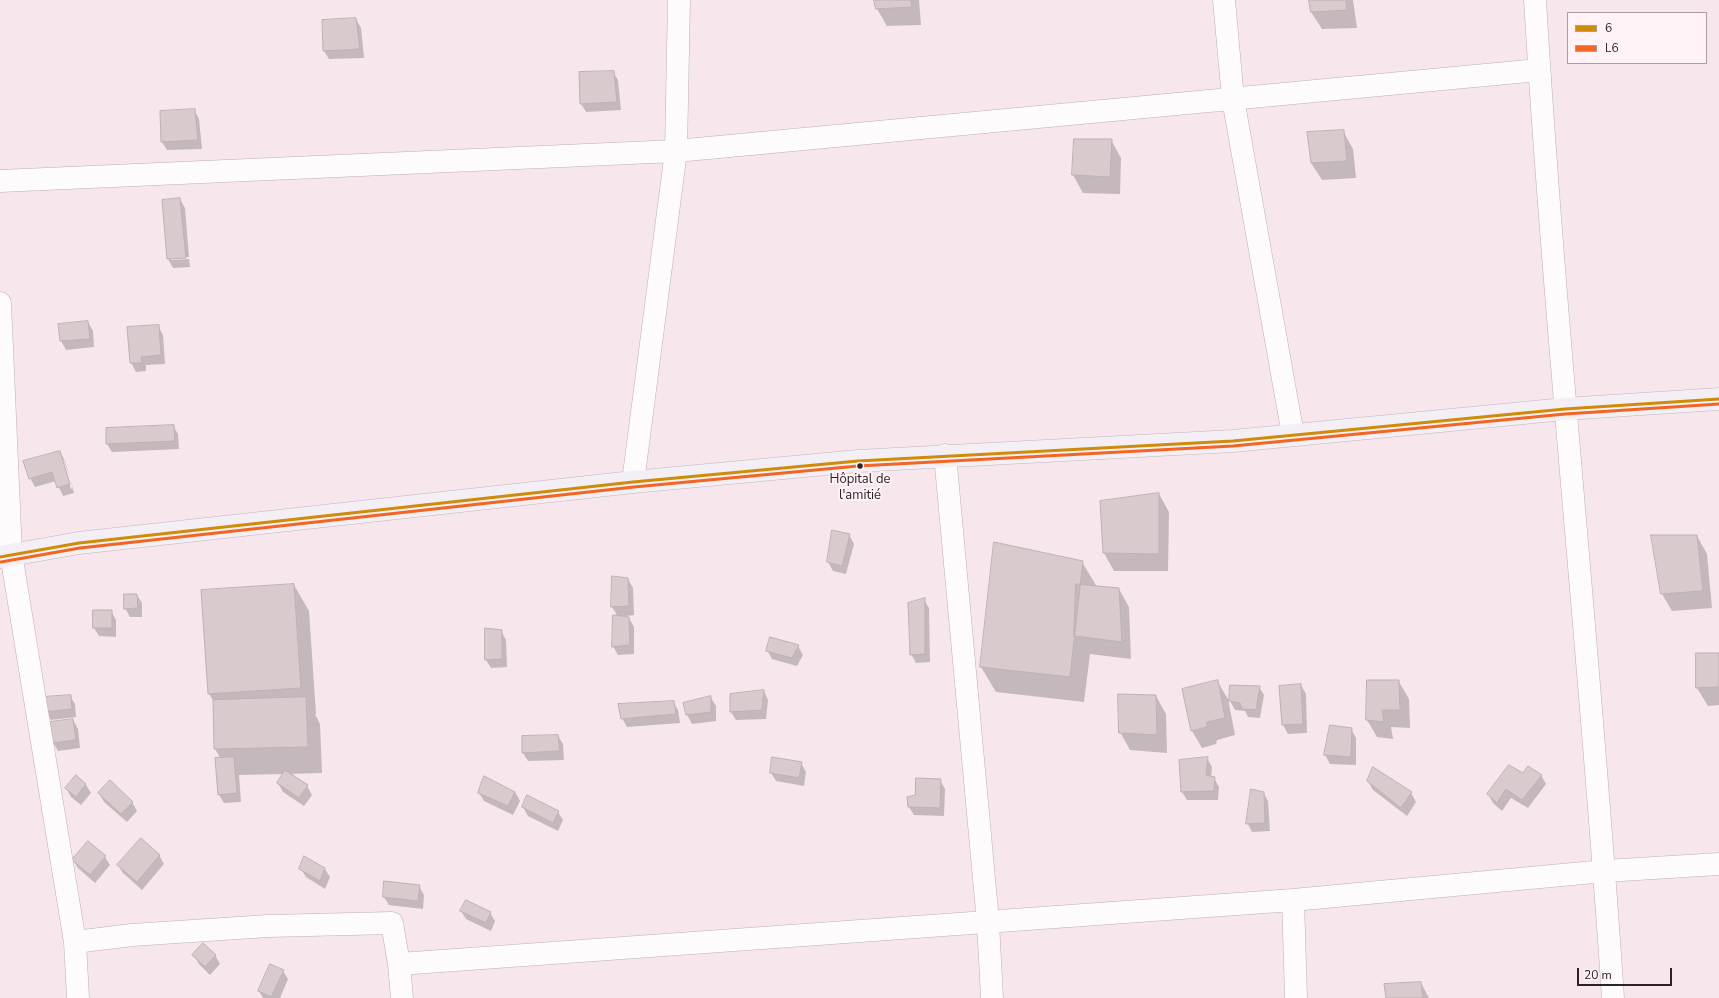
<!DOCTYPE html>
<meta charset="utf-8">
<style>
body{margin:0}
#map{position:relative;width:1719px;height:998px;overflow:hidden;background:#f7e6ec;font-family:"Nunito Sans",sans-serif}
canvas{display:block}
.legend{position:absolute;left:1567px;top:12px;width:140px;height:52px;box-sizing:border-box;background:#fff3f7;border:1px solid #ab9fa3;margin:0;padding:5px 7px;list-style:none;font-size:12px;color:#2d2226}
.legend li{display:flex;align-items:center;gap:8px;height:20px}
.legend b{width:20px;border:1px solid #ab9fa3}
.scale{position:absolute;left:1577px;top:968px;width:95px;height:18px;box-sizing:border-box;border:2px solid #2d2226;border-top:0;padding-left:5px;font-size:12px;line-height:14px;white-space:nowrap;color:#2d2226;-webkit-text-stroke:3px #fff3f7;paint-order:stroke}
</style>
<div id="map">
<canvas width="1719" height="998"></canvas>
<ul class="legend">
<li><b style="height:5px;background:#cf8c08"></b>6</li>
<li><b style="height:5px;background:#f26522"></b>L6</li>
</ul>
<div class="scale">20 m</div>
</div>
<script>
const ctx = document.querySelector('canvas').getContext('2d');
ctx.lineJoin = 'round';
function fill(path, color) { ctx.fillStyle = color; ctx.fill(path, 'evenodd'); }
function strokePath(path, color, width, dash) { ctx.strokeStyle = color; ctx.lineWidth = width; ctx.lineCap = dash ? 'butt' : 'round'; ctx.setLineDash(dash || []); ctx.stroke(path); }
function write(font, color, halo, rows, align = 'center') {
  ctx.font = font + ' "Nunito Sans",sans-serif'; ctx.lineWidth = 4; ctx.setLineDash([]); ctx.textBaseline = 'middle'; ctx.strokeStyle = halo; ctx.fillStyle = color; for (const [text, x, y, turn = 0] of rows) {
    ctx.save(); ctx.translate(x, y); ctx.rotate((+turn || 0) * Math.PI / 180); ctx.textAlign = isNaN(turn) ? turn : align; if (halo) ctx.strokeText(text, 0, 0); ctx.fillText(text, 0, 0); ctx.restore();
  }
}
fill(new Path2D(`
 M 876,0 L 919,0 L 921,25 L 887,26 L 877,9 Z
 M 1310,0 L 1353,0 L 1357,28 L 1322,29 L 1311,12 Z
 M 356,19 L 361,28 L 364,58 L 329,59 L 324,51 Z
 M 613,72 L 618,80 L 621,110 L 586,112 L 581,104 Z
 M 194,110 L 199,119 L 202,149 L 167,150 L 162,142 Z
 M 1343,131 L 1353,149 L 1356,178 L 1322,180 L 1311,163 Z
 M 1075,140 L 1111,140 L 1121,158 L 1120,194 L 1083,193 L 1073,175 Z
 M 180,199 L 185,208 L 189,257 L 171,258 L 171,260 L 189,259 L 190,267 L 173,268 L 168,259 Z
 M 88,322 L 93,331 L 94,347 L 66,350 L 61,341 Z
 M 158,326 L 163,335 L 165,364 L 146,365 L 146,371 L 136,372 L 131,363 Z
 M 173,426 L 178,434 L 179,449 L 112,452 L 107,444 Z
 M 60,452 L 65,461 L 74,493 L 63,496 L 56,481 L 35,487 L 30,478 ZM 62,460 L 64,460 L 73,488 L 71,489 Z
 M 1159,494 L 1169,512 L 1168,571 L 1114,571 L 1104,553 Z
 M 849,535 L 854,544 L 846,574 L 833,571 L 828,562 Z
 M 1697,536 L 1707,554 L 1712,608 L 1672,611 L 1662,594 Z
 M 1082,562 L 1097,587 L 1119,589 L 1129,607 L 1131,659 L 1090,654 L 1084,702 L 996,692 L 981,667 Z
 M 613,577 L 628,579 L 633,588 L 634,615 L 619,617 L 629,618 L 634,627 L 634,654 L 618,655 L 613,646 L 618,617 L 612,607 Z
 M 294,585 L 309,611 L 316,714 L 315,714 L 320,724 L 322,773 L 288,774 L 307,786 L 312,795 L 304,806 L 283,792 L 278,783 L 284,774 L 239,775 L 241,802 L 224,803 L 219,795 L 221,759 L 215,749 L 214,702 L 209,694 L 202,591 Z
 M 137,595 L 142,603 L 142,617 L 130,617 L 125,608 Z
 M 924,600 L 929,608 L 930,662 L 916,663 L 911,654 Z
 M 111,611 L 116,620 L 116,637 L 99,636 L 94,628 Z
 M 501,631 L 506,640 L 507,667 L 491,668 L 486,660 Z
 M 798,646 L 803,655 L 797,666 L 772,659 L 767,650 Z
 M 1697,654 L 1719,654 L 1719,705 L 1708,706 L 1697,688 Z
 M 1217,681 L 1228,699 L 1235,735 L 1217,740 L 1216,744 L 1202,748 L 1192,731 L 1183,689 Z
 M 1399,682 L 1409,699 L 1410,728 L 1391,727 L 1393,739 L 1377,737 L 1367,720 Z
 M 1301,685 L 1306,694 L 1307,733 L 1288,734 L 1283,725 L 1280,687 Z
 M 1259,687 L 1264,695 L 1260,718 L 1248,717 L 1245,711 L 1235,710 L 1230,701 Z
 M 764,691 L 768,700 L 766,719 L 736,720 L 731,712 Z
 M 70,696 L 75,704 L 76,717 L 51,720 L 46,711 Z
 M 1156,696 L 1166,714 L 1167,753 L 1130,750 L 1120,732 Z
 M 711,698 L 716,706 L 716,721 L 692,724 L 687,715 L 684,703 Z
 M 673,702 L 678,710 L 680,723 L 627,727 L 622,718 Z
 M 73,720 L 78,729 L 80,748 L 58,751 L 53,742 Z
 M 1331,726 L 1351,729 L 1356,738 L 1356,765 L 1330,764 L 1325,755 Z
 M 558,736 L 563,744 L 564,760 L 528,761 L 523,753 Z
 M 1207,758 L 1212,767 L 1211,777 L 1214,778 L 1219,787 L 1218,800 L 1187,800 L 1182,792 Z
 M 801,763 L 806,772 L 804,786 L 776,781 L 771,773 Z
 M 1541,775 L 1546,784 L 1528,808 L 1511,798 L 1502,811 L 1493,803 L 1488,794 Z
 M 76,776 L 86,785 L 91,793 L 81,805 L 71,797 L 66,788 Z
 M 940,780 L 945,789 L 944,816 L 914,815 L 909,807 L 916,796 Z
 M 1368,781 L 1411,793 L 1416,802 L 1407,816 L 1373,790 Z
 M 515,792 L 520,801 L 513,815 L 484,801 L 479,793 Z
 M 1263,792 L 1268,801 L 1270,831 L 1252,832 L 1248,824 Z
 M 99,793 L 132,802 L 137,811 L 127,822 L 104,802 Z
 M 523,807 L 558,812 L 563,820 L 558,831 L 528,816 Z
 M 159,855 L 164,864 L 142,890 L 123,873 L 118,865 Z
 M 105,857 L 110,865 L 95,883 L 78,868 L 73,860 Z
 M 301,869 L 325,869 L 330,877 L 325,889 L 306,877 Z
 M 419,886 L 424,895 L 423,909 L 389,905 L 384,897 Z
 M 461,911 L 490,913 L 495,921 L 491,931 L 466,919 Z
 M 194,955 L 215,955 L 220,964 L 210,975 L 199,964 Z
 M 283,971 L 288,979 L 280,998 L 263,998 L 259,991 Z
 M 1421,983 L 1429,998 L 1387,998 Z`), '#0003');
const building = new Path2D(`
 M 874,0 L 911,0 L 912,7 L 876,9 Z
 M 1309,0 L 1346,0 L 1347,10 L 1311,12 Z
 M 356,18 L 360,49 L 323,51 L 322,20 Z
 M 614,71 L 617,102 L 580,104 L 579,72 Z
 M 195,109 L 198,140 L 161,142 L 160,111 Z
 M 1344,130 L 1347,161 L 1311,163 L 1307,132 Z
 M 1074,139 L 1112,139 L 1110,177 L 1072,175 Z
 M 180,198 L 186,258 L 167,259 L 162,200 Z
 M 88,321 L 90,339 L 60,341 L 58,324 Z
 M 159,325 L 161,355 L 141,357 L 142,363 L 130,363 L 127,327 Z
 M 174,425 L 175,441 L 106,444 L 106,428 Z
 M 60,451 L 70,484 L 57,488 L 52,472 L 29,479 L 23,461 Z
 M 1159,493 L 1159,554 L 1103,553 L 1100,501 Z
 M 832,530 L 850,534 L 842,566 L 827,562 Z
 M 1651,535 L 1697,535 L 1703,591 L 1661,594 Z
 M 994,542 L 1083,561 L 1070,677 L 980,667 Z
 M 612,576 L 628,578 L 629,606 L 611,607 Z
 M 294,584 L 301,688 L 208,694 L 201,590 Z
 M 1076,584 L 1119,588 L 1122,642 L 1074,636 Z
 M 124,594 L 137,594 L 138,608 L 124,609 Z
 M 925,598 L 925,654 L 910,655 L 908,603 Z
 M 93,610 L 112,610 L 112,628 L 93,628 Z
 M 613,615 L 629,617 L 630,645 L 612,647 Z
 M 485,628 L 502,630 L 502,659 L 485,660 Z
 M 770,637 L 799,645 L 792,658 L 766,651 Z
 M 1696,653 L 1719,653 L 1719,687 L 1696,688 Z
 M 1218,680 L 1225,718 L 1207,722 L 1207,727 L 1191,731 L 1182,689 Z
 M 1367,680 L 1399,680 L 1400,710 L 1382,710 L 1384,722 L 1366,720 Z
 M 1301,684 L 1303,724 L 1282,725 L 1279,686 Z
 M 1230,685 L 1260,686 L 1256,710 L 1242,709 L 1240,703 L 1229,701 Z
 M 764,690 L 762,710 L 730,712 L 730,694 Z
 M 1118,694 L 1156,695 L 1157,735 L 1119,733 Z
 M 71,695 L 72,709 L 45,712 L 43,697 Z
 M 711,696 L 711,712 L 686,715 L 683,703 Z
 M 306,697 L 308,747 L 214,749 L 213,700 Z
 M 674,701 L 676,714 L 621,719 L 618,704 Z
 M 73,719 L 76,740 L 53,743 L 50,722 Z
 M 1330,725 L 1352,728 L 1351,757 L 1324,755 Z
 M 558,735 L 560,751 L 522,753 L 522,736 Z
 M 234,757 L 237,793 L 218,795 L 215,758 Z
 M 772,757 L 802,762 L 799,778 L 770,773 Z
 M 1208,757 L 1206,775 L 1215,777 L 1214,791 L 1181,792 L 1179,760 Z
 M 1509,765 L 1523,773 L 1528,766 L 1542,775 L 1522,800 L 1506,789 L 1497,803 L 1487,794 Z
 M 1373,767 L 1412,792 L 1401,808 L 1367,781 Z
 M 285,770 L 308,785 L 299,798 L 277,783 Z
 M 76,775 L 86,784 L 76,797 L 65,788 Z
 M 484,776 L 515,792 L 508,806 L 478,793 Z
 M 916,778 L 941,779 L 940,808 L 908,807 L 907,797 L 915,795 Z
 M 110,780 L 133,802 L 121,814 L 98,793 Z
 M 1251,789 L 1264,792 L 1265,823 L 1246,824 Z
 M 527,795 L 559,811 L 553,823 L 522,807 Z
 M 141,838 L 160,855 L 137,882 L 117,865 Z
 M 88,841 L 106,856 L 90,875 L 72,860 Z
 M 304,856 L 325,868 L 320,881 L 299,869 Z
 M 384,881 L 420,885 L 418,901 L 383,897 Z
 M 466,900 L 491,912 L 486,923 L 460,911 Z
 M 203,943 L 216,955 L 205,967 L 192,955 Z
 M 270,964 L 284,970 L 271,997 L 258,991 Z
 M 1421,982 L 1423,998 L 1386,998 L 1384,984 Z`);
fill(building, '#d8cacd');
strokePath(building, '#beb1b3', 1);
const minor = new Path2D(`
 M 1224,0 L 1233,99 L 1293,435
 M 1535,0 C 1555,333 1591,665 1613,998
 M 0,181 L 676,151 L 1539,70
 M 0,303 L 11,554 L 75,942 L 78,998
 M 945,455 L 988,922 L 992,998
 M 633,482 L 676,151 L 679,0
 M 1293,900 L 1296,998
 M 75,942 L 132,935 L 268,926 L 392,923 L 399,964 L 1293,900 L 1605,871 L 1719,864
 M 399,964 L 402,998`);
const primary = new Path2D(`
 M 0,557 L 79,543 L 633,482 L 858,461 L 1233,441 L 1565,409 L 1719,399`);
strokePath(minor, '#bdb0b4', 23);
strokePath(primary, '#c2b4be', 23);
strokePath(minor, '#fefbfc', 22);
strokePath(primary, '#f4eff4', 22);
strokePath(new Path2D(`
 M 0,557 L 79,543 L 633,482 L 858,461 L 1233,441 L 1565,409 L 1719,399`), '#cf8c08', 3);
strokePath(new Path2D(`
 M 1,562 L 80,548 L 634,487 L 858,466 L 1233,446 L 1565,414 L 1719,404`), '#f26522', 3);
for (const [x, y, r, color] of [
 [860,466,3.5,"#2d2226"]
]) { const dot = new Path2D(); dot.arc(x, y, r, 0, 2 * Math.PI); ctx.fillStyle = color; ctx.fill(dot); strokePath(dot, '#fff3f7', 1.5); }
write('13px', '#2d2226', '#fff3f7', [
 ["Hôpital de",860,480],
 ["l'amitié",860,496]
]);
</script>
